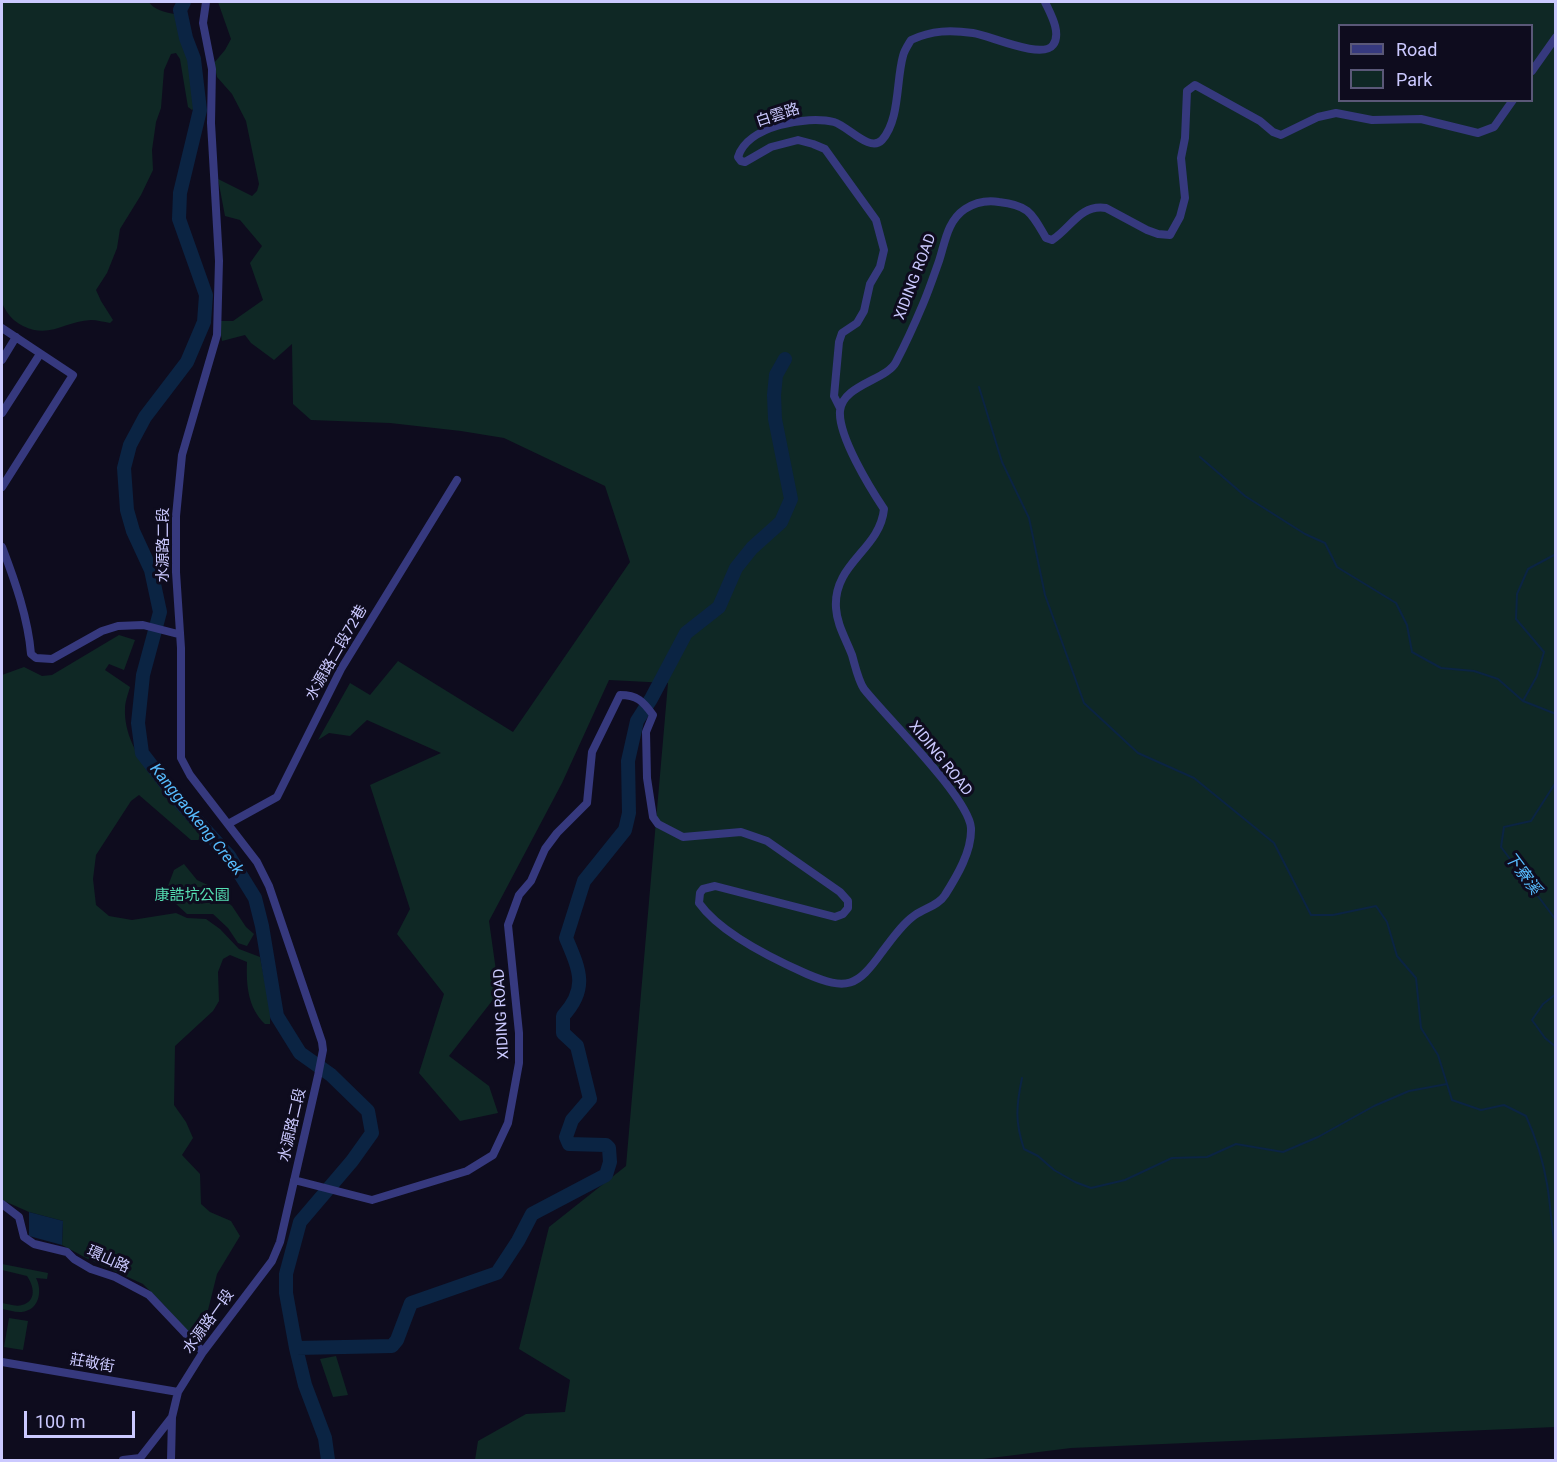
<!DOCTYPE html>
<meta charset="utf-8">
<style>
body{margin:0}
#map{position:relative;width:1557px;height:1462px;overflow:hidden;background:#0e0c1e;font-family:Roboto,sans-serif}
canvas{display:block}
.frame{position:absolute;inset:0;border:3px solid #cbc9ff;pointer-events:none}
.legend{position:absolute;left:1338px;top:24px;width:195px;height:78px;box-sizing:border-box;background:#0e0c1e;border:2px solid #5a5878;margin:0;padding:8px 10px;list-style:none;font-size:18px;color:#cbc9ff}
.legend li{display:flex;align-items:center;gap:12px;height:30px}
.legend b{width:30px;border:2px solid #5a5878}
.scale{position:absolute;left:24px;top:1411px;width:111px;height:27px;box-sizing:border-box;border:3px solid #cbc9ff;border-top:0;padding-left:8px;font-size:18px;line-height:21px;white-space:nowrap;color:#cbc9ff;-webkit-text-stroke:4px #0e0c1e;paint-order:stroke}
</style>
<div id="map">
<canvas width="1557" height="1462"></canvas>
<div class="frame"></div>
<ul class="legend">
<li><b style="height:8px;background:#36397e"></b>Road</li>
<li><b style="height:16px;background:#0f2825"></b>Park</li>
</ul>
<div class="scale">100 m</div>
</div>
<script>
const ctx = document.querySelector('canvas').getContext('2d');
ctx.lineJoin = 'round';
function fill(path, color) { ctx.fillStyle = color; ctx.fill(path, 'evenodd'); }
function strokePath(path, color, width, dash) { ctx.strokeStyle = color; ctx.lineWidth = width; ctx.lineCap = dash ? 'butt' : 'round'; ctx.setLineDash(dash || []); ctx.stroke(path); }
function write(font, color, halo, rows, align = 'center') {
  ctx.font = font + ' Roboto,"Noto Sans TC",sans-serif'; ctx.lineWidth = 6; ctx.setLineDash([]); ctx.textBaseline = 'middle'; ctx.strokeStyle = halo; ctx.fillStyle = color; for (const [text, x, y, turn = 0] of rows) {
    ctx.save(); ctx.translate(x, y); ctx.rotate((+turn || 0) * Math.PI / 180); ctx.textAlign = isNaN(turn) ? turn : align; if (halo) ctx.strokeText(text, 0, 0); ctx.fillText(text, 0, 0); ctx.restore();
  }
}
fill(new Path2D(`
 M 2,2 L 149,2 C 154,10 165,12 174,14 L 180,24 L 186,48 L 192,58 L 197,107 L 192,110 L 188,107 L 180,59 L 176,53 L 171,54 L 164,70 L 161,108 L 156,122 L 152,150 L 153,170 L 141,195 L 120,229 L 117,248 L 107,273 L 96,290 L 101,301 L 113,320 L 110,323 C 104,322 97,320 91,320 C 65,321 50,339 23,326 C 13,321 7,314 2,303 Z
 M 218,2 L 1555,2 L 1555,1427 L 1071,1448 L 975,1460 L 475,1460 L 478,1441 L 526,1414 L 565,1412 L 570,1380 L 519,1349 L 549,1227 L 626,1166 L 668,683 L 609,680 L 562,783 L 489,921 L 499,992 L 449,1056 L 489,1086 L 498,1113 L 460,1121 L 419,1073 L 444,994 L 397,934 L 410,909 L 370,785 L 441,753 L 367,720 L 350,736 L 329,733 L 318,740 L 350,683 L 370,695 L 398,661 L 513,732 L 630,562 L 605,486 L 504,438 L 461,431 L 390,423 L 311,420 L 293,404 L 292,344 L 274,360 L 251,343 L 245,335 L 222,341 L 219,321 L 233,321 L 263,300 L 250,263 L 262,246 L 240,220 L 225,216 L 218,179 L 252,196 L 257,191 L 259,184 L 246,121 L 232,94 L 217,77 L 214,63 L 225,50 L 231,39 ZM 1340,26 L 1532,26 L 1532,100 L 1340,100 Z
 M 119,635 L 135,640 L 124,670 L 109,664 L 105,670 L 130,687 C 128,694 125,702 125,709 C 123,754 171,798 198,829 L 203,837 L 198,840 L 191,840 L 139,795 L 131,801 L 96,855 L 93,879 L 96,905 L 109,916 L 132,920 L 176,913 L 187,918 L 206,919 L 220,929 L 239,949 L 260,957 L 270,1007 L 270,1024 L 265,1024 C 248,1008 246,985 247,962 L 230,955 L 223,959 L 218,972 L 219,1001 L 213,1011 L 175,1046 L 174,1105 L 186,1122 L 193,1138 L 182,1155 L 200,1174 L 201,1204 L 210,1212 L 231,1221 L 240,1236 L 217,1274 L 202,1334 L 196,1337 L 187,1332 L 165,1306 L 143,1284 L 88,1259 L 62,1245 L 63,1221 L 29,1212 L 2,1200 L 2,675 L 24,667 L 42,676 L 52,675 Z
 M 184,864 L 197,880 L 210,886 L 232,906 L 246,927 L 254,934 L 247,946 L 238,943 L 228,928 L 213,914 L 187,914 L 165,894 L 174,870 Z
 M 2,1264 L 48,1273 L 47,1279 L 36,1278 C 42,1289 40,1307 26,1311 C 19,1314 9,1310 2,1309 L 2,1303 C 8,1304 16,1307 22,1305 C 37,1301 34,1286 27,1276 L 2,1270 Z
 M 9,1318 L 28,1321 L 23,1350 L 4,1347 Z
 M 336,1356 L 348,1395 L 333,1397 L 320,1359 Z`), '#0f2825');
fill(new Path2D(`
 M 29,1212 L 63,1221 L 62,1245 L 29,1236 Z`), '#0b2443');
strokePath(new Path2D(`
 M 979,387 L 1002,462 L 1029,518 L 1045,595 L 1084,703 L 1138,753 L 1194,778 L 1274,843 L 1311,915 L 1333,915 L 1376,906 L 1387,922 L 1397,956 L 1416,978 L 1421,1028 L 1438,1055 L 1452,1100 L 1481,1110 L 1504,1105 L 1526,1116 C 1536,1138 1543,1160 1547,1184 C 1551,1206 1551,1228 1556,1250
 M 1200,457 L 1245,496 L 1305,534 L 1325,543 L 1337,567 L 1396,603 L 1407,625 L 1412,652 L 1441,668 L 1474,671 L 1498,679 L 1523,701 L 1556,714
 M 1523,701 L 1537,676 L 1544,652 L 1516,619 L 1517,594 L 1528,569 L 1556,554
 M 1556,782 L 1531,821 L 1504,827 L 1501,847 L 1556,920
 M 1556,994 L 1543,1004 L 1532,1020 L 1545,1038 L 1556,1047
 M 1022,1078 C 1016,1107 1015,1122 1024,1149 L 1038,1156 L 1054,1170 L 1075,1182 L 1091,1188 L 1125,1180 L 1172,1158 L 1207,1157 L 1236,1144 L 1283,1152 L 1318,1137 L 1374,1106 L 1409,1091 L 1447,1084`), '#0b2443', 2);
strokePath(new Path2D(`
 M 184,2 L 180,10 L 186,38 L 194,59 L 200,110 L 180,193 L 179,219 L 206,295 L 204,322 L 187,362 L 145,417 L 130,445 L 124,468 L 127,510 L 133,531 L 151,570 L 160,612 L 143,675 L 138,723 L 142,753 L 179,801 L 229,856 L 255,898 L 262,926 L 277,1016 L 300,1053 L 331,1075 L 368,1111 L 372,1133 L 352,1161 L 300,1222 L 286,1274 L 286,1293 L 296,1348 L 305,1385 L 325,1438 L 328,1460
 M 296,1348 L 392,1346 L 397,1340 L 411,1303 L 497,1273 L 518,1241 L 532,1214 L 606,1175 L 610,1162 L 609,1148 L 606,1145 L 569,1144 L 566,1137 L 572,1120 L 590,1099 L 577,1046 L 563,1033 L 563,1016 C 589,988 579,969 566,938 L 584,881 L 625,830 L 629,813 L 628,761 L 637,721 L 651,699 L 686,633 L 719,607 L 736,568 L 752,548 L 781,522 L 791,499 L 775,419 L 774,395 L 776,375 L 785,359`), '#0b2443', 14);
strokePath(new Path2D(`
 M 1532,71 L 1556,37
 M 2,328 L 73,375 L 2,487
 M 2,360 L 16,337
 M 840,408 L 834,396 L 839,342 L 842,333 L 857,323 L 864,311 L 870,284 L 880,267 L 884,250 L 876,220 L 825,149 L 813,144 L 798,140 L 771,147 L 745,162 L 741,161 L 738,157 C 747,126 807,115 834,122 C 848,126 870,153 882,140 C 900,120 896,81 903,56 C 904,51 908,45 911,40 C 932,30 951,30 973,33 C 989,35 1042,60 1053,45 C 1062,33 1050,13 1045,2
 M 2,413 L 40,354
 M 2,547 C 15,581 28,618 31,654 L 36,658 L 52,659 L 102,631 L 118,626 L 143,625 L 178,634
 M 228,824 L 277,797 L 341,669 L 457,480
 M 294,1180 L 372,1200 L 467,1171 L 493,1155 L 508,1123 L 519,1063 L 519,1033 L 508,925 L 519,895 L 531,881 L 545,849 L 557,833 L 587,803 L 592,752 L 620,695 C 637,695 643,701 653,715 L 646,732 L 647,778 L 653,817 L 658,824 L 683,837 L 741,832 L 767,841 L 840,892 L 848,901 L 848,908 L 843,914 L 835,917 L 715,886 L 703,889 L 700,893 L 699,903 C 721,934 773,959 807,974 C 847,991 857,987 882,952 C 892,939 902,924 915,915 C 925,908 939,905 945,895 C 957,876 972,851 971,828 C 969,798 886,717 864,689 C 858,680 855,665 852,655 C 846,639 837,625 836,608 C 833,563 880,550 884,509 C 870,488 838,436 840,411 C 842,385 887,380 896,362 C 906,343 915,323 923,304 C 929,290 934,275 939,261 C 945,243 947,221 965,209 C 976,202 987,200 999,202 C 1029,205 1032,214 1046,238 L 1052,240 C 1071,228 1080,204 1106,208 L 1147,230 L 1158,234 L 1170,235 L 1180,217 L 1185,198 L 1181,158 L 1185,138 L 1187,91 L 1195,85 L 1260,121 L 1273,132 L 1281,135 L 1318,117 L 1336,113 L 1372,120 L 1421,119 L 1478,133 L 1494,127 L 1513,100
 M 2,1204 L 19,1217 L 24,1237 L 34,1244 L 67,1252 L 74,1259 L 91,1269 L 115,1277 L 149,1295 L 203,1352
 M 2,1362 L 178,1392
 M 123,1460 L 140,1458 L 172,1417 L 178,1392 L 203,1352 L 272,1261 L 280,1242 L 318,1076 L 323,1050 L 322,1042 L 269,886 L 257,862 L 190,775 L 181,758 L 181,648 L 176,572 L 176,516 L 182,455 L 217,335 L 219,261 L 211,123 L 212,69 L 203,23 L 206,2
 M 171,1460 L 172,1417`), '#36397e', 8);
write('15px', '#cbc9ff', '#0e0c1e', [
 ["白雲路",778,116,-18],
 ["XIDING ROAD",916,277,-69],
 ["水源路二段",164,545,-90],
 ["水源路二段72巷",337,653,-60],
 ["XIDING ROAD",940,759,51],
 ["XIDING ROAD",502,1014,-93],
 ["水源路二段",293,1125,-77],
 ["環山路",108,1260,24],
 ["水源路一段",209,1322,-54],
 ["莊敬街",92,1364,10]
]);
write('15px', '#55dfb3', '#0e0c1e', [
 ["康誥坑公園",192,896]
]);
write('italic 16px', '#57bdff', '#0e0c1e', [
 ["Kanggaokeng Creek",196,820,51],
 ["下寮溪",1522,874,53]
]);
</script>
